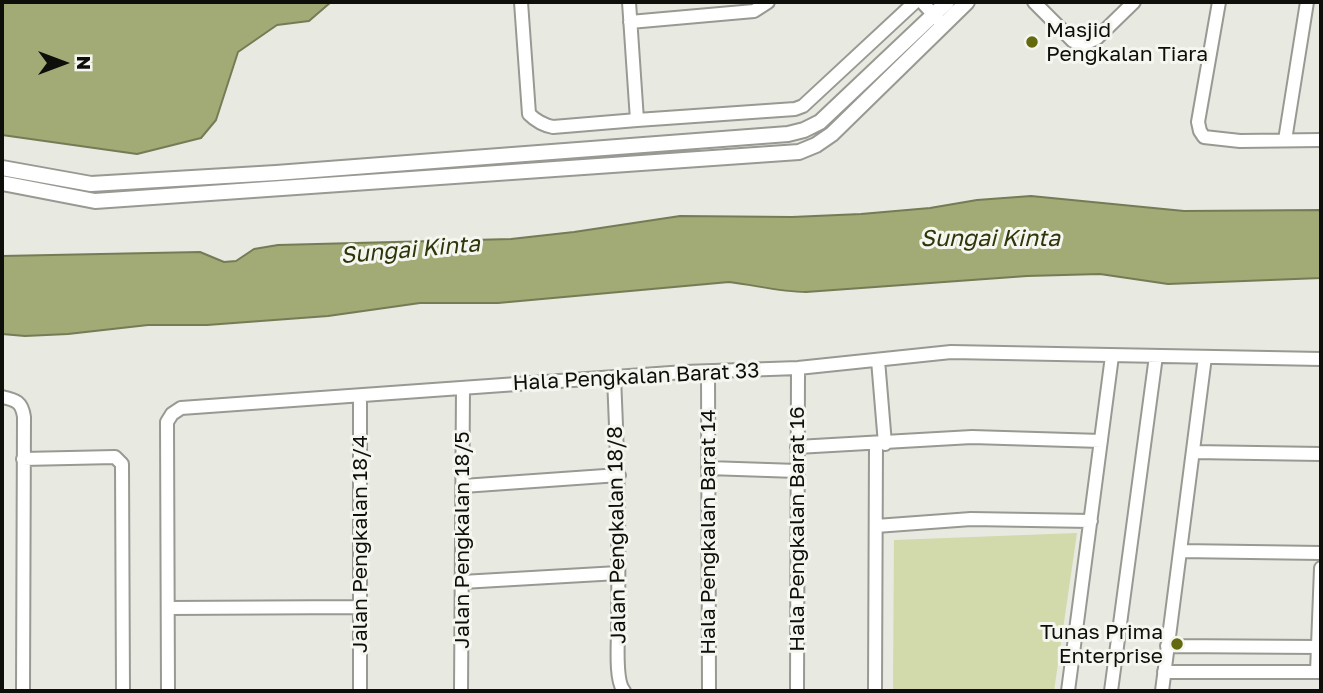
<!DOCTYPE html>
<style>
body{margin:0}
#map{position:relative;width:1323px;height:693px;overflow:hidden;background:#e8e9e1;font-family:"Golos Text",sans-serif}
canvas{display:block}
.frame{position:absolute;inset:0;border:4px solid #0e0e0b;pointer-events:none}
.north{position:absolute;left:28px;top:28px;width:70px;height:70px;-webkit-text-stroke:5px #f5f6ef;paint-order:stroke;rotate:90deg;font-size:19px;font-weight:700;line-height:28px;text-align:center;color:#0e0e0b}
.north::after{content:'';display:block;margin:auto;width:24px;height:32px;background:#0e0e0b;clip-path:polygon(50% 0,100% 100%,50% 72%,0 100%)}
</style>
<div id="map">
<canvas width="1323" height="693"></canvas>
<div class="frame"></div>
<div class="north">N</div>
</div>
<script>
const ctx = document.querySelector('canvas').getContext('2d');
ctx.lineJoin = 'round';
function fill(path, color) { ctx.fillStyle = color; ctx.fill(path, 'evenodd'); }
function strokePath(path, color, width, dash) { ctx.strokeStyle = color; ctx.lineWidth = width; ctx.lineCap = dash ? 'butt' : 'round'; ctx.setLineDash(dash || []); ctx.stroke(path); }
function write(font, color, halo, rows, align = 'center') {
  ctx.font = font + ' "Golos Text",sans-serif'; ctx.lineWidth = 6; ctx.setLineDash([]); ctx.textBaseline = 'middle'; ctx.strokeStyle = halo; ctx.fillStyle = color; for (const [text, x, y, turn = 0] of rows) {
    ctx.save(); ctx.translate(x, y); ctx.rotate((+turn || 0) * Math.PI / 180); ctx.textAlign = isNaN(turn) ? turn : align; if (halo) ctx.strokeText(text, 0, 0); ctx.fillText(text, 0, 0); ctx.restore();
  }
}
fill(new Path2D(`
 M 1077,533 L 1054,691 L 893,691 L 894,540 Z`), '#d2d9ab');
const water = new Path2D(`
 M 2,2 L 331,2 L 309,21 L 277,25 L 238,52 L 216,120 L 201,138 L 137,154 L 2,135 Z
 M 1031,196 L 1184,211 L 1321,210 L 1321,278 L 1168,284 L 1100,274 L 1027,276 L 806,292 C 780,292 755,285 729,282 L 498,303 L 420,303 L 328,316 L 207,325 L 148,325 L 68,334 L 25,336 L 2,334 L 2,256 L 200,252 L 224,262 L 236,261 L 254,249 L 278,245 L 511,239 L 574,232 L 680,216 L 792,217 L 861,214 L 930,208 L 977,200 Z`);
fill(water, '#a2aa75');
strokePath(water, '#767b55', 2);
const minor = new Path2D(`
 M 521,2 L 529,114 C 536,121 543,125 553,127 L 637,120
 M 629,2 L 637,120 L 795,109 L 803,106 L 915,2
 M 922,2 L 943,25
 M 1034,2 L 1073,41 L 1084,44 L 1097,38 L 1134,2
 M 1219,2 L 1198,122 L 1200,131 L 1204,137 L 1240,141 L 1321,140
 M 630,22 L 754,11 L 768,2
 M 1285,140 L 1307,2
 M 878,360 L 885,444
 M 708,372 L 709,691
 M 614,377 C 618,461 619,545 618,629 C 618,644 615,681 624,691
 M 2,397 C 16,400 22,402 24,417 L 23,691
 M 797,447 L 972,437 L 1101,441
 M 1193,452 L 1321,454
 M 23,459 L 115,457 L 122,464 L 123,691
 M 708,468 L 797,471
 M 463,486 L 619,475
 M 876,526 L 971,519 L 1091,521
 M 1180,551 L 1321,553
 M 462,582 L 618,573
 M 168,608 L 360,607
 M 1167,646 L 1319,647
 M 1164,672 L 1321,672
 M 1317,672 L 1321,568
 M 168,691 L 167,422 L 172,414 L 181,408 L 685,372 L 798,368 L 951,352 L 1321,359
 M 360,691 L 360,396
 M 461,691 L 463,388
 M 797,691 L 798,368
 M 875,691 L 876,444
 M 1068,691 L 1112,356
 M 1111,691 L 1156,356
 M 1162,691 L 1205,357`);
const tertiary = new Path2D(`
 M 2,168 L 91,184 L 276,173 L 788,134 L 804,130 L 820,122 L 947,2
 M 2,183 L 95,201 L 799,152 L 816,145 L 832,134 L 967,2`);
strokePath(minor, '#989992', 16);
strokePath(tertiary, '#989992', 18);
strokePath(minor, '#fff', 12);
strokePath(tertiary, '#fff', 14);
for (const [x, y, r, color] of [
 [1032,42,7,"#626a0d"],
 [1177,644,7,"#626a0d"]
]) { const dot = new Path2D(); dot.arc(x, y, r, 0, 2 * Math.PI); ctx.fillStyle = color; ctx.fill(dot); strokePath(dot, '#f5f6ef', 2.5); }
write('21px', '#0e0e0b', '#f5f6ef', [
 ["Masjid",1046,30],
 ["Pengkalan Tiara",1046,54],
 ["Tunas Prima",1163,632,"right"],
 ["Enterprise",1163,656,"right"]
], 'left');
write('21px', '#0e0e0b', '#f5f6ef', [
 ["Hala Pengkalan Barat 33",636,377,-3],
 ["Hala Pengkalan Barat 16",797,529,-90],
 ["Hala Pengkalan Barat 14",708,532,-90],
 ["Jalan Pengkalan 18/8",617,535,-91],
 ["Jalan Pengkalan 18/5",462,540,-90],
 ["Jalan Pengkalan 18/4",360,544,-90]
]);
write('italic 23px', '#31350b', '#f5f6ef', [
 ["Sungai Kinta",990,239],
 ["Sungai Kinta",410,250,-5]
]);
</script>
